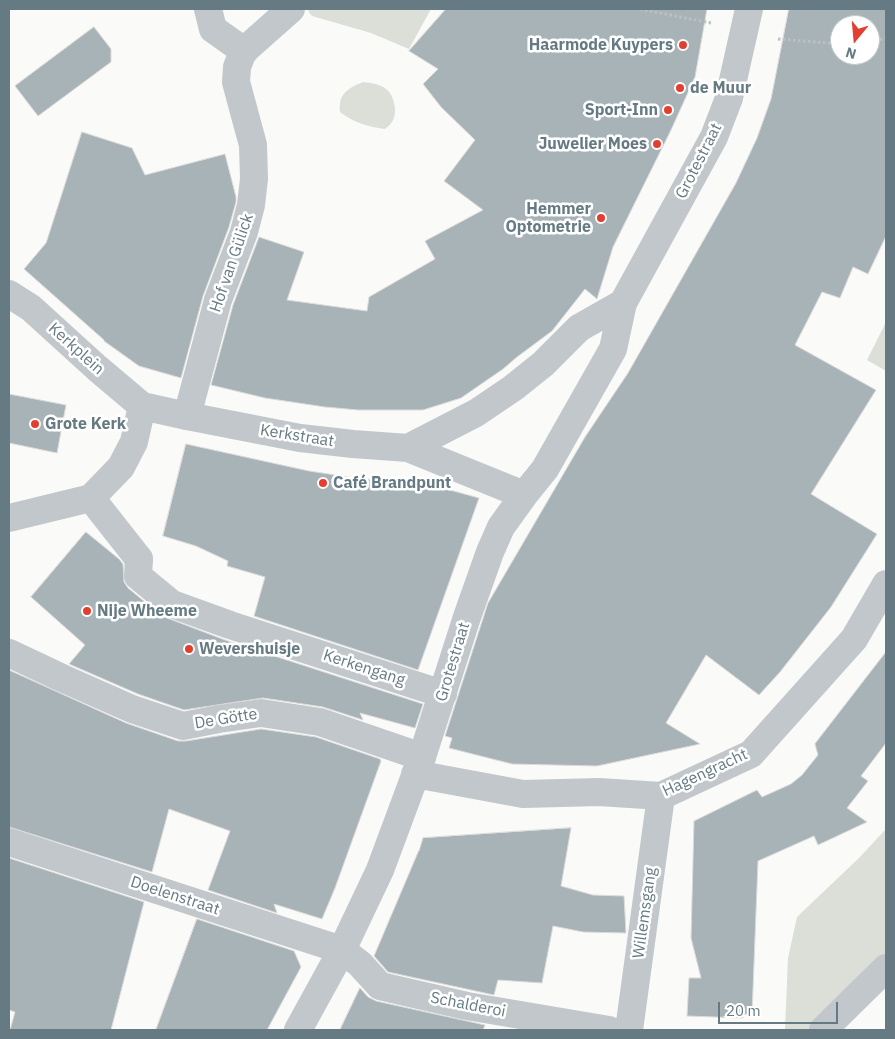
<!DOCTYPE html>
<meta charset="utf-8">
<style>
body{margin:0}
#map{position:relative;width:895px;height:1039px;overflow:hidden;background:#fafaf8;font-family:"IBM Plex Sans",sans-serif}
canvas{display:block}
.frame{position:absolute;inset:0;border:10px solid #657a82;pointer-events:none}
.north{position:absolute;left:830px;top:15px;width:50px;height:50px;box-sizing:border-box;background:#fff;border:1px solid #c1cacd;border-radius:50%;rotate:197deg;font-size:14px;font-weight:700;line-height:20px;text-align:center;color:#657a82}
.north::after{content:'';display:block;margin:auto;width:18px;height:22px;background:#e23f30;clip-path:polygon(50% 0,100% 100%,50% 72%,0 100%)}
.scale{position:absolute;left:718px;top:1002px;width:120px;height:22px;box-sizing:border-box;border:2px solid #657a82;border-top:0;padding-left:6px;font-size:15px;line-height:18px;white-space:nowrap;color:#657a82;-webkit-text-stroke:4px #fff;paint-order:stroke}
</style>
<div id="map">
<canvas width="895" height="1039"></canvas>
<div class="frame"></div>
<div class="north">N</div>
<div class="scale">20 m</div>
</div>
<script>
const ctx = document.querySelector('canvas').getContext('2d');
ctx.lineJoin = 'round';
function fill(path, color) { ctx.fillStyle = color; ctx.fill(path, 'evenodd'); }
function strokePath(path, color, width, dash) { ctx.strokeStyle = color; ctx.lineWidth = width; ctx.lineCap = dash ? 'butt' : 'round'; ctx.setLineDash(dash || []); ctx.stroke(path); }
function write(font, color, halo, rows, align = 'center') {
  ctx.font = font + ' "IBM Plex Sans",sans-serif'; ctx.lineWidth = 5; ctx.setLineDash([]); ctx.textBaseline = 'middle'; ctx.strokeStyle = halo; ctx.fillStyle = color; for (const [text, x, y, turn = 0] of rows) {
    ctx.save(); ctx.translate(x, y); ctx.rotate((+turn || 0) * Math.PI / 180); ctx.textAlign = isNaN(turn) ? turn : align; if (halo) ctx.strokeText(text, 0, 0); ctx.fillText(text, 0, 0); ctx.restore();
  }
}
fill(new Path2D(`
 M 312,9 L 431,9 L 409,49 L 371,33 L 312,16 L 308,11 Z
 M 363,82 C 382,84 393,88 395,109 C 395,119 392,124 385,129 C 369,127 352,122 340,112 C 338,94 348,88 363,82 Z
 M 886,322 L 886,371 L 867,360 Z
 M 886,829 L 886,957 L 813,1030 L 785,1030 L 788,958 L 797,917 L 859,858 Z`), '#dbdfd7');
const building = new Path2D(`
 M 446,9 L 707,9 L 695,77 L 671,130 L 613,247 L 597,299 L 585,289 L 552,331 L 517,357 L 503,369 L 461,398 L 423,410 L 358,410 L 325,407 L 265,398 L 211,385 L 233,305 L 259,237 L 304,252 L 287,300 L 367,311 L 369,297 L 435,259 L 425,241 L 483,210 L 444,181 L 475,140 L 441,107 L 423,84 L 438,69 L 409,51 Z
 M 789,9 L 886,9 L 886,236 L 868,274 L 853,267 L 840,298 L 822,292 L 795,345 L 876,390 L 811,494 L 877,534 L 831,607 L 780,672 L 759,695 L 706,655 L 666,723 L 700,744 L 597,766 L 512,764 L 449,748 L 452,738 L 445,736 L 488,603 L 585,437 L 628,373 L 736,183 L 757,138 L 771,99 ZM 840,25 L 870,25 L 870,55 L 840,55 Z
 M 94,27 L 111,49 L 111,62 L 38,116 L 15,86 Z
 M 82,132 L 132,148 L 145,175 L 225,154 L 236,197 L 236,202 L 229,227 L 203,296 L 181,378 L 139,366 L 104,341 L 104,340 L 24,269 L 46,243 Z
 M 9,394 L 66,405 L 57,453 L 9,443 Z
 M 186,444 L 309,471 L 362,479 L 417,481 L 479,498 L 418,670 L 254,616 L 265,577 L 227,566 L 228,561 L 196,546 L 163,536 Z
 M 86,532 L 119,559 L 123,564 L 124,582 L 128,588 L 162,616 L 225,640 L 423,704 L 415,728 L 360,713 L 363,720 L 323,707 L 263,698 L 184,710 L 138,694 L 69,664 L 85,645 L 31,597 Z
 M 886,652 L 886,743 L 861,776 L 868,781 L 847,808 L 867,822 L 818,845 L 814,836 L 758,861 L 752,1015 L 743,1014 L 743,1018 L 687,1016 L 689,978 L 701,978 L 691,938 L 694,821 L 757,790 L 762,797 L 791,784 L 802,775 L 818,755 L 815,744 Z
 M 9,670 L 126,723 L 178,741 L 186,741 L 261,729 L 316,737 L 380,759 L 381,761 L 335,888 L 322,919 L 274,904 L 277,913 L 208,890 L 230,831 L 169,809 L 152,872 L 9,827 Z
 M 571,828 L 561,886 L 593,895 L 624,896 L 626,933 L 583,932 L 553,926 L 542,983 L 498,980 L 494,995 L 388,972 L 374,956 L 419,850 L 419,851 L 423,838 Z
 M 9,858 L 144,902 L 111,1030 L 10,1030 L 15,1012 L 9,1010 Z
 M 197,919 L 294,951 L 301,967 L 267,1030 L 156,1030 Z
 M 360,988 L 368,997 L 376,1001 L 485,1025 L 483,1030 L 340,1030 Z`);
fill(building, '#a8b3b7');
strokePath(building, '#dcdbda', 1);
strokePath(new Path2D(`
 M 640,9 L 711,23
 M 778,39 L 840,44
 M 870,42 L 886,38`), '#bbc0c2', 3, [2.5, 2.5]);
strokePath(new Path2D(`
 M 187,416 L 300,438 L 353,444 L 408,448 L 524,495
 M 408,448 L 476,413 L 513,388 L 543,364 L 579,328 L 623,303
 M 139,559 L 138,576 L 172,604 L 230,625 L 443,694
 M 415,774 L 523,794 L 599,792 L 661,796
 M 298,1030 L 342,950 L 380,870 L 422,757 L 467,617 L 490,552 L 501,527 L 524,495 L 545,469 L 613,349 L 623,303 L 714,137 L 729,98 L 749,9
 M 823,1030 L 886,968`), '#c1c7ca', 28);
strokePath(new Path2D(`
 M 208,9 L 213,29 L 244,51
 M 9,294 L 31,308 L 97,368 L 142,406
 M 91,498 L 139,559
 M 9,518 L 91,498 L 121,467 L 134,442 L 142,406 L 187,416 L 218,300 L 244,232 L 251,205 L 254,179 L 253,145 L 236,82 L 237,67 L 242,54 L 247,48 L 291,9
 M 9,653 L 62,678 L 132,709 L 183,726 L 219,719 L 261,713 L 320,722 L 422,757
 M 9,842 L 342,950 L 360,964 L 380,986 L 467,1006 L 609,1030
 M 629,1030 L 661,796 L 751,754 L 854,639 L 886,584`), '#c1c7ca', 28);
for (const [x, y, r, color] of [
 [683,45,5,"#e23f30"],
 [680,88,5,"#e23f30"],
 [668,110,5,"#e23f30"],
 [657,144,5,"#e23f30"],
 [601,218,5,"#e23f30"],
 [35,424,5,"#e23f30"],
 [323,483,5,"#e23f30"],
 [87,611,5,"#e23f30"],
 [189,649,5,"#e23f30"]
]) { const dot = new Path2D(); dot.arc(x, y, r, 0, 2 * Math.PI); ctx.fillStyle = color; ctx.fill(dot); strokePath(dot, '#fff', 2); }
write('bold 16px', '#657a82', '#fff', [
 ["Haarmode Kuypers",673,45,"right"],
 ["de Muur",690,88],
 ["Sport-Inn",658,110,"right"],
 ["Juwelier Moes",647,144,"right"],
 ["Hemmer",591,209,"right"],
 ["Optometrie",591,227,"right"],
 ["Grote Kerk",45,424],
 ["Café Brandpunt",333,483],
 ["Nije Wheeme",97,611],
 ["Wevershuisje",199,649]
], 'left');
write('16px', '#657a82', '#fff', [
 ["Grotestraat",699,161,-63],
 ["Hof van Gülick",232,263,-71],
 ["Kerkplein",76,349,42],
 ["Kerkstraat",297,436,9],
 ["Grotestraat",453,662,-73],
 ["Kerkengang",364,668,18],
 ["De Götte",226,719,-9],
 ["Hagengracht",705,773,-25],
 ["Doelenstraat",175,896,18],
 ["Willemsgang",645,913,-82],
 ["Schalderoi",468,1005,11]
]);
</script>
